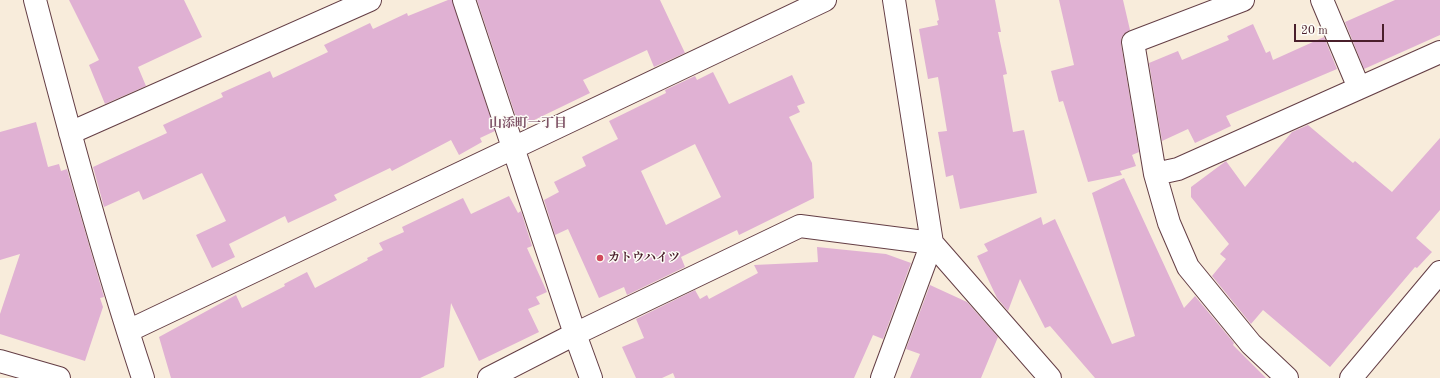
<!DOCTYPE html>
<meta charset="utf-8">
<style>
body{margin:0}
#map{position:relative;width:1440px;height:378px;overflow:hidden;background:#f8ecdb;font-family:"Old Standard TT",serif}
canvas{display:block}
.scale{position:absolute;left:1294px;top:24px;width:90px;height:18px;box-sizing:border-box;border:2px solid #4a1f2b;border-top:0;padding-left:5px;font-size:12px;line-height:14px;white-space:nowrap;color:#4a1f2b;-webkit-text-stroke:3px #fdfcf7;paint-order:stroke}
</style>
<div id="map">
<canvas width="1440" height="378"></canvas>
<div class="scale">20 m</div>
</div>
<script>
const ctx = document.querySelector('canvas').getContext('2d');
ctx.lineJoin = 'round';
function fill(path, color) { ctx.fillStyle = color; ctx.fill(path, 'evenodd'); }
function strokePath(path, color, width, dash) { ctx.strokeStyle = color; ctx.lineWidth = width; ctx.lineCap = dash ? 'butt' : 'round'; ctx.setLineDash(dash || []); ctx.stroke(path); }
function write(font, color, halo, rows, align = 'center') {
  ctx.font = font + ' "Old Standard TT","Noto Serif JP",serif'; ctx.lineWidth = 3; ctx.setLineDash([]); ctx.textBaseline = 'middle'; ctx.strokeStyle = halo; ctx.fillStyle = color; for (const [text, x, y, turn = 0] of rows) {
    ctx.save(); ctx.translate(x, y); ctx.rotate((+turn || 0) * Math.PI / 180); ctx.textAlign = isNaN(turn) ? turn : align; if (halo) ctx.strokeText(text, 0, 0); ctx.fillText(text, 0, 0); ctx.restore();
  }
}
fill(new Path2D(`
 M 69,0 L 184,0 L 202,37 L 138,67 L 146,86 L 105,104 L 89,65 L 99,60 Z
 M 448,0 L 452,0 L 495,131 L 480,138 L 482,142 L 459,155 L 451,140 L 392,171 L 390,168 L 334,195 L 337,200 L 288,223 L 285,216 L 229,244 L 235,257 L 212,268 L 196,235 L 226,221 L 202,173 L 143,200 L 139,191 L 104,207 L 93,167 L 167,133 L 163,125 L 223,97 L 221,93 L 270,71 L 273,78 L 328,52 L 324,45 L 370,23 L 373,29 L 407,13 L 408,16 Z
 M 477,0 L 660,0 L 685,53 L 654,67 L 647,50 L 583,80 L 590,93 L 526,124 L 522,118 L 517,120 Z
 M 935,0 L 995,0 L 1001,32 L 998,32 L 1007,74 L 1003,75 L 1013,132 L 1024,130 L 1037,193 L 960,209 L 953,175 L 946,177 L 938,132 L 947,131 L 938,77 L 928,79 L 919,29 L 938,25 L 937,21 L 939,20 Z
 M 1059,0 L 1123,0 L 1130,30 L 1124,34 L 1121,39 L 1121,44 L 1139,152 L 1132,155 L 1136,166 L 1120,171 L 1122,175 L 1088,182 L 1063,101 L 1059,102 L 1051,71 L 1074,65 Z
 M 1395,0 L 1440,0 L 1440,35 L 1364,69 L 1345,22 Z
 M 1253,24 L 1266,53 L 1270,51 L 1273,60 L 1324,37 L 1337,69 L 1226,116 L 1231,126 L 1195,143 L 1188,129 L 1162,141 L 1149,63 L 1178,51 L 1182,60 L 1229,40 L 1227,36 Z
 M 713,72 L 729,104 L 792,75 L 805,103 L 797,106 L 800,112 L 789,117 L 812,163 L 814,198 L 739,235 L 737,230 L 681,257 L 685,267 L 627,295 L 624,287 L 599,298 L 568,229 L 555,235 L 544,200 L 559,192 L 554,182 L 586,166 L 582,157 L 618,139 L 609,121 L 666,93 L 665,90 L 695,76 L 697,80 ZM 695,144 L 721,197 L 666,225 L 641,171 Z
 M 36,122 L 48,167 L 59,164 L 61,171 L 67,169 L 104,297 L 100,298 L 103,307 L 85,361 L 0,334 L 0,314 L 20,254 L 0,260 L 0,132 Z
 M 1308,125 L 1353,163 L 1355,161 L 1392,192 L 1440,138 L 1440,210 L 1416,238 L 1432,252 L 1417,268 L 1415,267 L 1330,367 L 1263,310 L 1251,324 L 1212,276 L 1226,259 L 1220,254 L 1229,244 L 1191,197 L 1191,187 L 1226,161 L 1245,187 L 1292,132 Z
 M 1124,178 L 1184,308 L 1195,296 L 1234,343 L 1233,345 L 1266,378 L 1095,378 L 1050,326 L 1045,328 L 1020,279 L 1008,311 L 997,298 L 977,256 L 988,251 L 984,244 L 1041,217 L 1043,225 L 1055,219 L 1112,344 L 1135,336 L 1092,193 Z
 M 509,196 L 518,213 L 521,211 L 532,246 L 527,248 L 547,292 L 536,297 L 540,304 L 528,309 L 539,332 L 479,361 L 451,303 L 444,367 L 420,378 L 171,378 L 159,337 L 236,295 L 242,308 L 285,286 L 284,284 L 307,272 L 315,288 L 368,260 L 367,258 L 383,250 L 379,243 L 404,232 L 402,227 L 463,198 L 471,214 Z
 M 817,247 L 886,254 L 911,263 L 883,339 L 873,335 L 854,378 L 675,378 L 673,373 L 662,378 L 636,378 L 622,347 L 644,338 L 636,319 L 695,290 L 700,299 L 707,295 L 709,299 L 758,273 L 754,265 L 818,262 Z
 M 930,285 L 967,302 L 998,337 L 981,378 L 910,378 L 920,354 L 906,349 Z`), '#e0b1d3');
const minor = new Path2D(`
 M 35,0 C 68,127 102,254 143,378
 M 464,0 L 575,334 L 591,378
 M 1243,0 L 1133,42 L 1155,174 L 1169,223 L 1188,267 L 1251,344 L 1287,378
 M 1322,0 L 1359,88
 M 70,133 L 370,0
 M 1155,174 L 1178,169 L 1440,52
 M 128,331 L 825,0
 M 489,378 L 575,334 L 800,226 L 932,243 L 1050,378
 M 882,378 L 932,243 L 894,0
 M 1351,378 L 1440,272`);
const tertiary = new Path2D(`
 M 0,361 L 59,378`);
strokePath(minor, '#643e45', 24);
strokePath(tertiary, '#643e45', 24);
strokePath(minor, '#fff', 22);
strokePath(tertiary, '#fff', 22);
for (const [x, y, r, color] of [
 [600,258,4,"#d1495b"]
]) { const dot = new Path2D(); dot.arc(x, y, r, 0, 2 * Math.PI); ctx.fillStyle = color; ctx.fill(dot); strokePath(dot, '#fdfcf7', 1.5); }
write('bold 12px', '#4a1f2b', '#fdfcf7', [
 ["カトウハイツ",608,258]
], 'left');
write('bold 13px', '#7e5266', '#fdfcf7', [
 ["山添町一丁目",528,124]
]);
</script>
